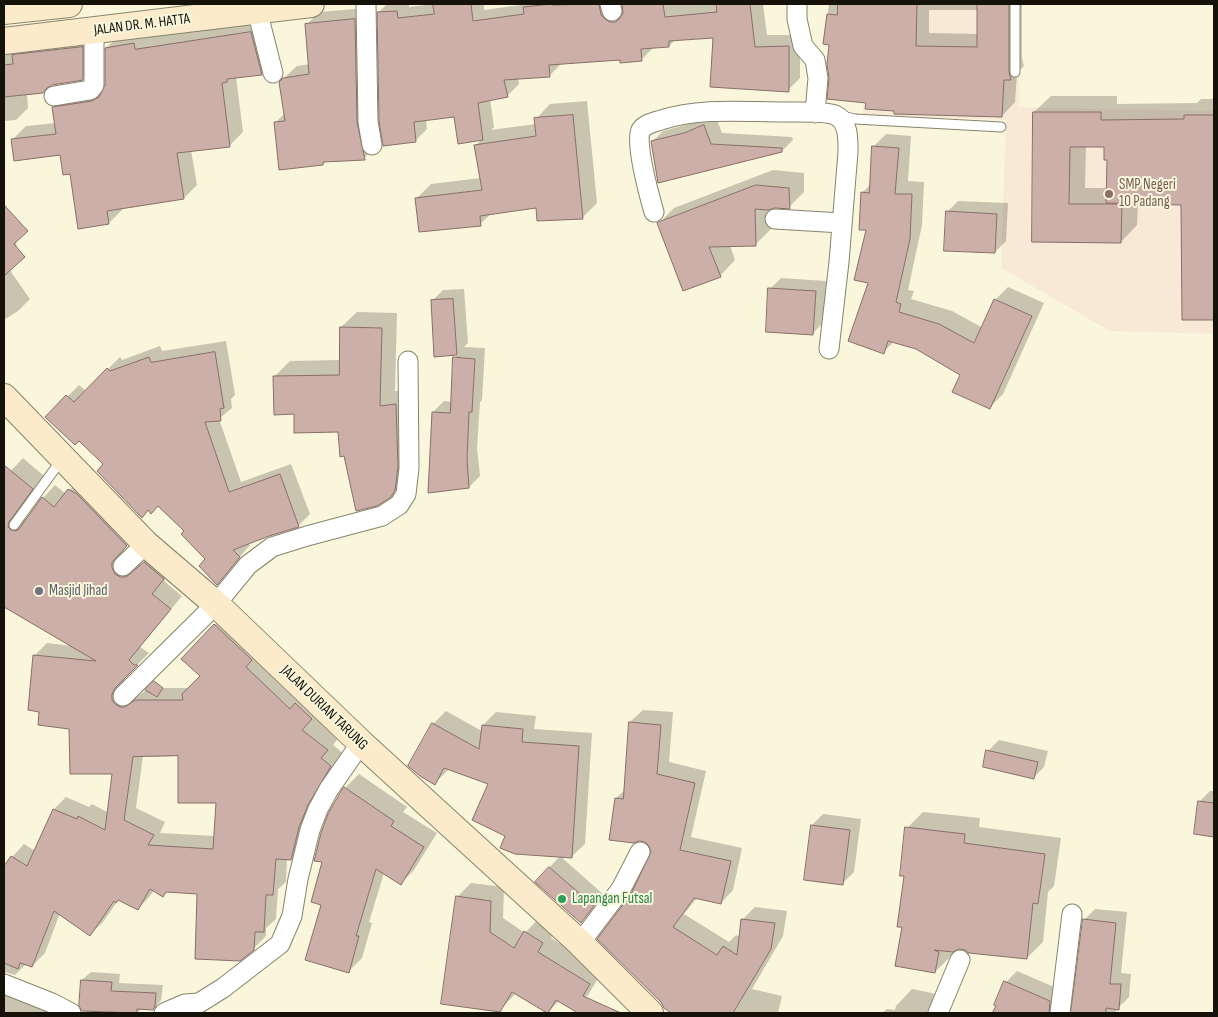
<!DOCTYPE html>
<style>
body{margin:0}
#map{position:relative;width:1218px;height:1017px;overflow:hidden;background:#faf6dc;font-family:"Sofia Sans Condensed",sans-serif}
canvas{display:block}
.frame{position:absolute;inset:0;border:5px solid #141209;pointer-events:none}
</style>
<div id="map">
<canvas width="1218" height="1017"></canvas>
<div class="frame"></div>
</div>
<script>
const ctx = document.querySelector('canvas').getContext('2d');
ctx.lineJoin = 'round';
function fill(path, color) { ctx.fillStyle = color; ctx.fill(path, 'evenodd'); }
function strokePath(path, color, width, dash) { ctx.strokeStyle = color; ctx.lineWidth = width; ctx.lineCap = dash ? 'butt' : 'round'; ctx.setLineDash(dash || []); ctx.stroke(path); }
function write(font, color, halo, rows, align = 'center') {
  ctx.font = font + ' "Sofia Sans Condensed",sans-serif'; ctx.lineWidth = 4; ctx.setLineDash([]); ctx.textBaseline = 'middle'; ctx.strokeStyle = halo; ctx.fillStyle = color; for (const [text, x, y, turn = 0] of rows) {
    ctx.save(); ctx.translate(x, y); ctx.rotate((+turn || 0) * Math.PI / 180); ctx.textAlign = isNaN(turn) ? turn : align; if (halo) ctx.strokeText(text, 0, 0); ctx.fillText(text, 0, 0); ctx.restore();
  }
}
fill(new Path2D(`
 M 865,4 L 1019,4 L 1019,107 L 1214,111 L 1214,334 L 1110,331 L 1001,268 L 1006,120 L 863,115 Z`), '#f8e9d6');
fill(new Path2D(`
 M 387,4 L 409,4 L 409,7 L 434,4 L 484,4 L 484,10 L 528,4 L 614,4 L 621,10 L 624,10 L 623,4 L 763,4 L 767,35 L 800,35 L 800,78 L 788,90 L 714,36 L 675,40 L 669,46 L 653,48 L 641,60 L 621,59 L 562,63 L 549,76 L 518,78 L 519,84 L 507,96 L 490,99 L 494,127 L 491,130 L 536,124 L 536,119 L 550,104 L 587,101 L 597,203 L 582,218 L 537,206 L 492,213 L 480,224 L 417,198 L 431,184 L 481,178 L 476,145 L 482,139 L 456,116 L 426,119 L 427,129 L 415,141 L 379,12 Z
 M 829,4 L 1022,4 L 1022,58 L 1024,66 L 1017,73 L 1015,102 L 1002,116 L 895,109 L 867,102 L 831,44 L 824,43 ZM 929,10 L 978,10 L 978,34 L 929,33 Z
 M 367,8 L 377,146 L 364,158 L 326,161 L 323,164 L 276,122 L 285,113 L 284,78 L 297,66 L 310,64 L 307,24 L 319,12 Z
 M 264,19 L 274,61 L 261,74 L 236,77 L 243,132 L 229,146 L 191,150 L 197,185 L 184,198 L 122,207 L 122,210 L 109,223 L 71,172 L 61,154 L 13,139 L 26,126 L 56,123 L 54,107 L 67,94 L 105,88 L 106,48 L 120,35 Z
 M 94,35 L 94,66 L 82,79 L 51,84 L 43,92 L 27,94 L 28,108 L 16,120 L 4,121 L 4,55 L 16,53 L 25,44 Z
 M 1051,96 L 1117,96 L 1117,104 L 1197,103 L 1201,99 L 1214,99 L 1214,319 L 1183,319 L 1182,204 L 1138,202 L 1137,225 L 1121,242 L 1033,241 L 1034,112 ZM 1086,145 L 1105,145 L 1108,158 L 1108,188 L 1085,188 Z
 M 715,115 L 722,133 L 792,137 L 793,140 L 782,151 L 652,142 L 663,131 L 697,122 Z
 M 886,134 L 911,136 L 908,181 L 924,182 L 922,225 L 908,290 L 914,291 L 911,299 L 952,311 L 983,328 L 995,300 L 1008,287 L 1044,303 L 1003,394 L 990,407 L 962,374 L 916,348 L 894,342 L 883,352 L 870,282 L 867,229 L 862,193 L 871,184 L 873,147 Z
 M 773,170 L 804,173 L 804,192 L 789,207 L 775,207 L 770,208 L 771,229 L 756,244 L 730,245 L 735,260 L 720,276 L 659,223 L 674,208 Z
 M 958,201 L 1008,203 L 1006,241 L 995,252 L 947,212 Z
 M 6,205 L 20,258 L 9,269 L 30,299 L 18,311 L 4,320 L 4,207 Z
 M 781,278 L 826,281 L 824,322 L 813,333 L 770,289 Z
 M 464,289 L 468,343 L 464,347 L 485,348 L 482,400 L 480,402 L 477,448 L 480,476 L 469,487 L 433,412 L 444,401 L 452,402 L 454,358 L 459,354 L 435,355 L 432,301 L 443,290 Z
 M 357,312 L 397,313 L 395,391 L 411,390 L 406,480 L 390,496 L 339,431 L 295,413 L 274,377 L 290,361 L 340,360 L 341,327 Z
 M 226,341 L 235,395 L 231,399 L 232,408 L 219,419 L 241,482 L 291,464 L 310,514 L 298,526 L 248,543 L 250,545 L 217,583 L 207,559 L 185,531 L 159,504 L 149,510 L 142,516 L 105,464 L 79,439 L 47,417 L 79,385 L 86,391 L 120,357 L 122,360 L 160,346 L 162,351 Z
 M 23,458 L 44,476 L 21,508 L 20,514 L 23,518 L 28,519 L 43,498 L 55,485 L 66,494 L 82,477 L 139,533 L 124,549 L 124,555 L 133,565 L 140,565 L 157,550 L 176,566 L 164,581 L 182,596 L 140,647 L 149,653 L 127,675 L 124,680 L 124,687 L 132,695 L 139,695 L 149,688 L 190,688 L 201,676 L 214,625 L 227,613 L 323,705 L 314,717 L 339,737 L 333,745 L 343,753 L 303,846 L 291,859 L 287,858 L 286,882 L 278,889 L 276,919 L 266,928 L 266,936 L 253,949 L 199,893 L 168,891 L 163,895 L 154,890 L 150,896 L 138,909 L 119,899 L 103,922 L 90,934 L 60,913 L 45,953 L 32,966 L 26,964 L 15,975 L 5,972 L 8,979 L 75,1009 L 81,1013 L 4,1013 L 4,869 L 12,857 L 24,844 L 35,851 L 54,809 L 66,797 L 89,807 L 92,804 L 109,813 L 114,772 L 71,727 L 40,710 L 34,656 L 47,643 L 72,646 L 4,605 L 4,478 ZM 180,754 L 218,801 L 215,836 L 160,833 L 165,822 L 136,808 L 143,755 Z
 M 643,710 L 673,712 L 669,762 L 706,771 L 691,837 L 742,848 L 733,890 L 721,903 L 697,898 L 684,914 L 729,942 L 736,935 L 740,937 L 742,920 L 755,907 L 787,911 L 783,936 L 752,989 L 782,996 L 778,1013 L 696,1013 L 690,1010 L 687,1013 L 673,1013 L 665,1007 L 632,895 L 653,852 L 650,845 L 616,798 L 625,790 L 630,722 Z
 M 446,711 L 482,731 L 483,725 L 496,712 L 536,716 L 534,729 L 592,733 L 585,844 L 571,857 L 507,835 L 490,783 L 449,769 L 435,783 L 433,724 Z
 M 999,740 L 1048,751 L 1044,767 L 1033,778 L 988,751 Z
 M 359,774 L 407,807 L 403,812 L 437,833 L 414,870 L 401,883 L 384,873 L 369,922 L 372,923 L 362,958 L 348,972 L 323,904 L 324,861 L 329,814 L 345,788 Z
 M 1210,791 L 1214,791 L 1214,836 L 1195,833 L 1199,802 Z
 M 923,812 L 980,818 L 979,827 L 1061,838 L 1054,886 L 1048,892 L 1043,942 L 1027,958 L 959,948 L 952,951 L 951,956 L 935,972 L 903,926 L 907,828 Z
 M 823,814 L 861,819 L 854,872 L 843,883 L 812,825 Z
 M 560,856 L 604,895 L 581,922 L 537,881 Z
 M 471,883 L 504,887 L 503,918 L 525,933 L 539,918 L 556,929 L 551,938 L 603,970 L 588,995 L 574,1009 L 559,1001 L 548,1012 L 516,993 L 499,1011 L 457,897 Z
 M 1095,909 L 1127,912 L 1121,973 L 1131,974 L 1129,997 L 1118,1008 L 1116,1008 L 1116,1013 L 1073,1013 L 1084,920 Z
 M 1017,971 L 1061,990 L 1065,1012 L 1070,1013 L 993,1013 L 1006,982 Z
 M 91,972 L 120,974 L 119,983 L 163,985 L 161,1000 L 153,1009 L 142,1008 L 137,1013 L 83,1010 L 82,980 Z
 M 912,989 L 941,995 L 937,1013 L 882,1013 L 887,1009 L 895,1010 L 896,1006 Z`), '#0003');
const building = new Path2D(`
 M 433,4 L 471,4 L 473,21 L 524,14 L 523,7 L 552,4 L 552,5 L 599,4 L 601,15 L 605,19 L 610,22 L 616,22 L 620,18 L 623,13 L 622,4 L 663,4 L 665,17 L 717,12 L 716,4 L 750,4 L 755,47 L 789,46 L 789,92 L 710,87 L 713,38 L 669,41 L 669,47 L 641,49 L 642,61 L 620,63 L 620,60 L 549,65 L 550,77 L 504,80 L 508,97 L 478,103 L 483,140 L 458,144 L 454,117 L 414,122 L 416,142 L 383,146 L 379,121 L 377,12 L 397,11 L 398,18 L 434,14 Z
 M 838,4 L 917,4 L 916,46 L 977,47 L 977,4 L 1009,4 L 1009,72 L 1011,80 L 1004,80 L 1002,117 L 894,114 L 894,111 L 865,109 L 866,103 L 827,99 L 829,79 L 827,64 L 829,45 L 823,44 L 827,14 L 837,15 Z
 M 355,19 L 357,122 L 365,160 L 323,162 L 323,165 L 279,170 L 274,122 L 285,121 L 279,82 L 283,78 L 309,74 L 305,24 Z
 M 251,32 L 262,75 L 227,79 L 227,82 L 222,83 L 230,147 L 177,153 L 184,199 L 107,211 L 109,224 L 78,229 L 70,174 L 63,175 L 60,155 L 14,161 L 11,139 L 56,134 L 52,107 L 92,101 L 99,97 L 105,85 L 105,48 L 134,43 L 135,49 Z
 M 83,47 L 83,80 L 52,85 L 47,88 L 43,93 L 4,97 L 4,65 L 13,64 L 12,55 Z
 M 1033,112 L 1101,112 L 1101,120 L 1184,119 L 1184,115 L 1214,115 L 1214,320 L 1182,320 L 1181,205 L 1106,203 L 1107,160 L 1104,160 L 1104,147 L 1070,147 L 1069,204 L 1122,204 L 1121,243 L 1032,242 Z
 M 573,115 L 583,219 L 537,221 L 536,208 L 480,216 L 481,226 L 419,232 L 415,198 L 482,190 L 474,145 L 536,136 L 534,118 Z
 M 704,125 L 711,144 L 782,148 L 782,152 L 658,183 L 651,141 L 684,133 Z
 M 872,146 L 899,148 L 895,194 L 912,194 L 910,239 L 896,302 L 901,304 L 899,312 L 939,324 L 974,343 L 994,299 L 1032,316 L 990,409 L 952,392 L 960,375 L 916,349 L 888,341 L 884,354 L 848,341 L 868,283 L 854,280 L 866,230 L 859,230 L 861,192 L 869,193 Z
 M 756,185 L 789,188 L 790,209 L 775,208 L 768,210 L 755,209 L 756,246 L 709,247 L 721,277 L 683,291 L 657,223 Z
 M 4,205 L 28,231 L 14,244 L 25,257 L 4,276 Z
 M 946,211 L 997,214 L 995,253 L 944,251 Z
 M 768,288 L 816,291 L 813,335 L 766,332 Z
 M 453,299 L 457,355 L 434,357 L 431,300 Z
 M 340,327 L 382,328 L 380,406 L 396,404 L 398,467 L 395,490 L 391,497 L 377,506 L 356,511 L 344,456 L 340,457 L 338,432 L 294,433 L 294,414 L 274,415 L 273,376 L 339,375 Z
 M 215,352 L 224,408 L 220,409 L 221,421 L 205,422 L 229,492 L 280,474 L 299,527 L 269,536 L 233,550 L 240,557 L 217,585 L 199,566 L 205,559 L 181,534 L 184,531 L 158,506 L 151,514 L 148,510 L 142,518 L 97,471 L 103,464 L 79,441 L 75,445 L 45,417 L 66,395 L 74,402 L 107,368 L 110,371 L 149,357 L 151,362 Z
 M 453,357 L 475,359 L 472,412 L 469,412 L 467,460 L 469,488 L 428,493 L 432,412 L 450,413 Z
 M 4,465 L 33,489 L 9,522 L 8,527 L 11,530 L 16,531 L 19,529 L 42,497 L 54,507 L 68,489 L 77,494 L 127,546 L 112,562 L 112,568 L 115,574 L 120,577 L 126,577 L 144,562 L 164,579 L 152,594 L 171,609 L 129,660 L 134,665 L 138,665 L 115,688 L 112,694 L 112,700 L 115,704 L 120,707 L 125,707 L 135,700 L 183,700 L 182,694 L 200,676 L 181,659 L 214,624 L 252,660 L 246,667 L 290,709 L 295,703 L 312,719 L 302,730 L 328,750 L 321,758 L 331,766 L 308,805 L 299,827 L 291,860 L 276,859 L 273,895 L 266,895 L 264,932 L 255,932 L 254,950 L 240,961 L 195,959 L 197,894 L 166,892 L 163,897 L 150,889 L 138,910 L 118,900 L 116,903 L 114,901 L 90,936 L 54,911 L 32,967 L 20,963 L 18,969 L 4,963 L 4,866 L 11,856 L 27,866 L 53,809 L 77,819 L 78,816 L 105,830 L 112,774 L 70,774 L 69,729 L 38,725 L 39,712 L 28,710 L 33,655 L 96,661 L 4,607 ZM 178,756 L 178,803 L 216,803 L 213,849 L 148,845 L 154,835 L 124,820 L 133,757 Z
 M 154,681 L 163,688 L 157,697 L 145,690 Z
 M 629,722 L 661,725 L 657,774 L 695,783 L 680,850 L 731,861 L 721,904 L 694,898 L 673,927 L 717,955 L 723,946 L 737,955 L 741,919 L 775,923 L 771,949 L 733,1013 L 671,1013 L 664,1008 L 661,1002 L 597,939 L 631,894 L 651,852 L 649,846 L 645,842 L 639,841 L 634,843 L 609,840 L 615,798 L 623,799 Z
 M 432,723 L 479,749 L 482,725 L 523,729 L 522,742 L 579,746 L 572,858 L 515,854 L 500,848 L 505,836 L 472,820 L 488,784 L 444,768 L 435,785 L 420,776 L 408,766 Z
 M 986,750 L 1038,762 L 1034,779 L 983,767 Z
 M 344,787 L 394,821 L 391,826 L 424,847 L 401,885 L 376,869 L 356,936 L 359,936 L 349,973 L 305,960 L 321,905 L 311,902 L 322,862 L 314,861 L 321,833 L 328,814 Z
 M 1198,801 L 1214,803 L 1214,837 L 1194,834 Z
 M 811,825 L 850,830 L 843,885 L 804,880 Z
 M 905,827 L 965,834 L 964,843 L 1045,854 L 1038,904 L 1033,903 L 1027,959 L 969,953 L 965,950 L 959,949 L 953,952 L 934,950 L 939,952 L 935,973 L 895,966 L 902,927 L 897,927 L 904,876 L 900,876 Z
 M 549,867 L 594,906 L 581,923 L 535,882 Z
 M 456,896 L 491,901 L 490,932 L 514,948 L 524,931 L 543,943 L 538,952 L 590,984 L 583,996 L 621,1013 L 578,1013 L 556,1000 L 548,1013 L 547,1013 L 512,992 L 500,1012 L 441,1004 Z
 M 1083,919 L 1116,923 L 1110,984 L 1121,984 L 1119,1010 L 1106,1008 L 1106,1013 L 1071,1013 Z
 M 81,980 L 112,982 L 111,991 L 156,993 L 155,1006 L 153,1010 L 137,1009 L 137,1013 L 82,1011 L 79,1006 Z
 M 1004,981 L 1050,1001 L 1049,1013 L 992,1013 L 996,1006 L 994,1005 Z`);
fill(building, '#ccafa9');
strokePath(building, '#886e68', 1);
const lane = new Path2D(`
 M 1015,72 L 1015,4
 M 842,116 L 855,119 L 1001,127
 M 14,525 L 62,459`);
const street = new Path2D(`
 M 366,4 L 368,122 L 372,145
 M 610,4 L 612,11
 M 797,4 L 797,19 L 803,46 L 815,60 L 818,78 L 815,113
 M 257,10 L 273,73
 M 54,96 L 90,90 L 94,85 L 94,31
 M 654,212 C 650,198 634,141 641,130 C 645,124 654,122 661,120 C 702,107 744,112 786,112 C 797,112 826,111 835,115 C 849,121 848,140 848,152 L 839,262 L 829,349
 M 775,219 L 842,223
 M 123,566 L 146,544
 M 123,696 L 216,604 L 248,565 L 272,547 L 307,536 L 382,516 L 399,505 L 406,494 L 409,468 L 408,361
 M 580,943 L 621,889 L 640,852
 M 4,984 L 52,1003 L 71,1013
 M 164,1013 L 185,1004 L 199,1003 L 223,988 L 280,944 L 292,916 L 298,879 L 310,830 L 318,809 L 329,789 L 361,743
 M 938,1013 L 960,960
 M 1060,1013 L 1072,914`);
const secondary = new Path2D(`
 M 4,11 L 69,4
 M 4,41 L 311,4
 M 4,397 L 146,544 L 216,604 L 361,743 L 580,943 L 650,1013`);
strokePath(lane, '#87846c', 11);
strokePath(street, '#87846c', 21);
strokePath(secondary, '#87846c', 28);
strokePath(lane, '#fff', 9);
strokePath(street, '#fff', 19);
strokePath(secondary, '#fbebca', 26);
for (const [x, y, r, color] of [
 [1109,194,5,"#8d6e63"],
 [39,591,5,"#6b7280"],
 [562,899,5,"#2e9e5b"]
]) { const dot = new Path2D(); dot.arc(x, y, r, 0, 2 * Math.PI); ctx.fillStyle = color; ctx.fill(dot); strokePath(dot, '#faf6dc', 2); }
write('15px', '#141209', '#faf6dc', [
 ["JALAN DR. M. HATTA",142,25,-7],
 ["JALAN DURIAN TARUNG",324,708,44]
]);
write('15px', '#785e54', '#faf6dc', [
 ["SMP Negeri",1119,185],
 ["10 Padang",1119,202]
], 'left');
write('15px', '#5b616d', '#faf6dc', [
 ["Masjid Jihad",49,591]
], 'left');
write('15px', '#27864d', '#faf6dc', [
 ["Lapangan Futsal",572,899]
], 'left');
</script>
